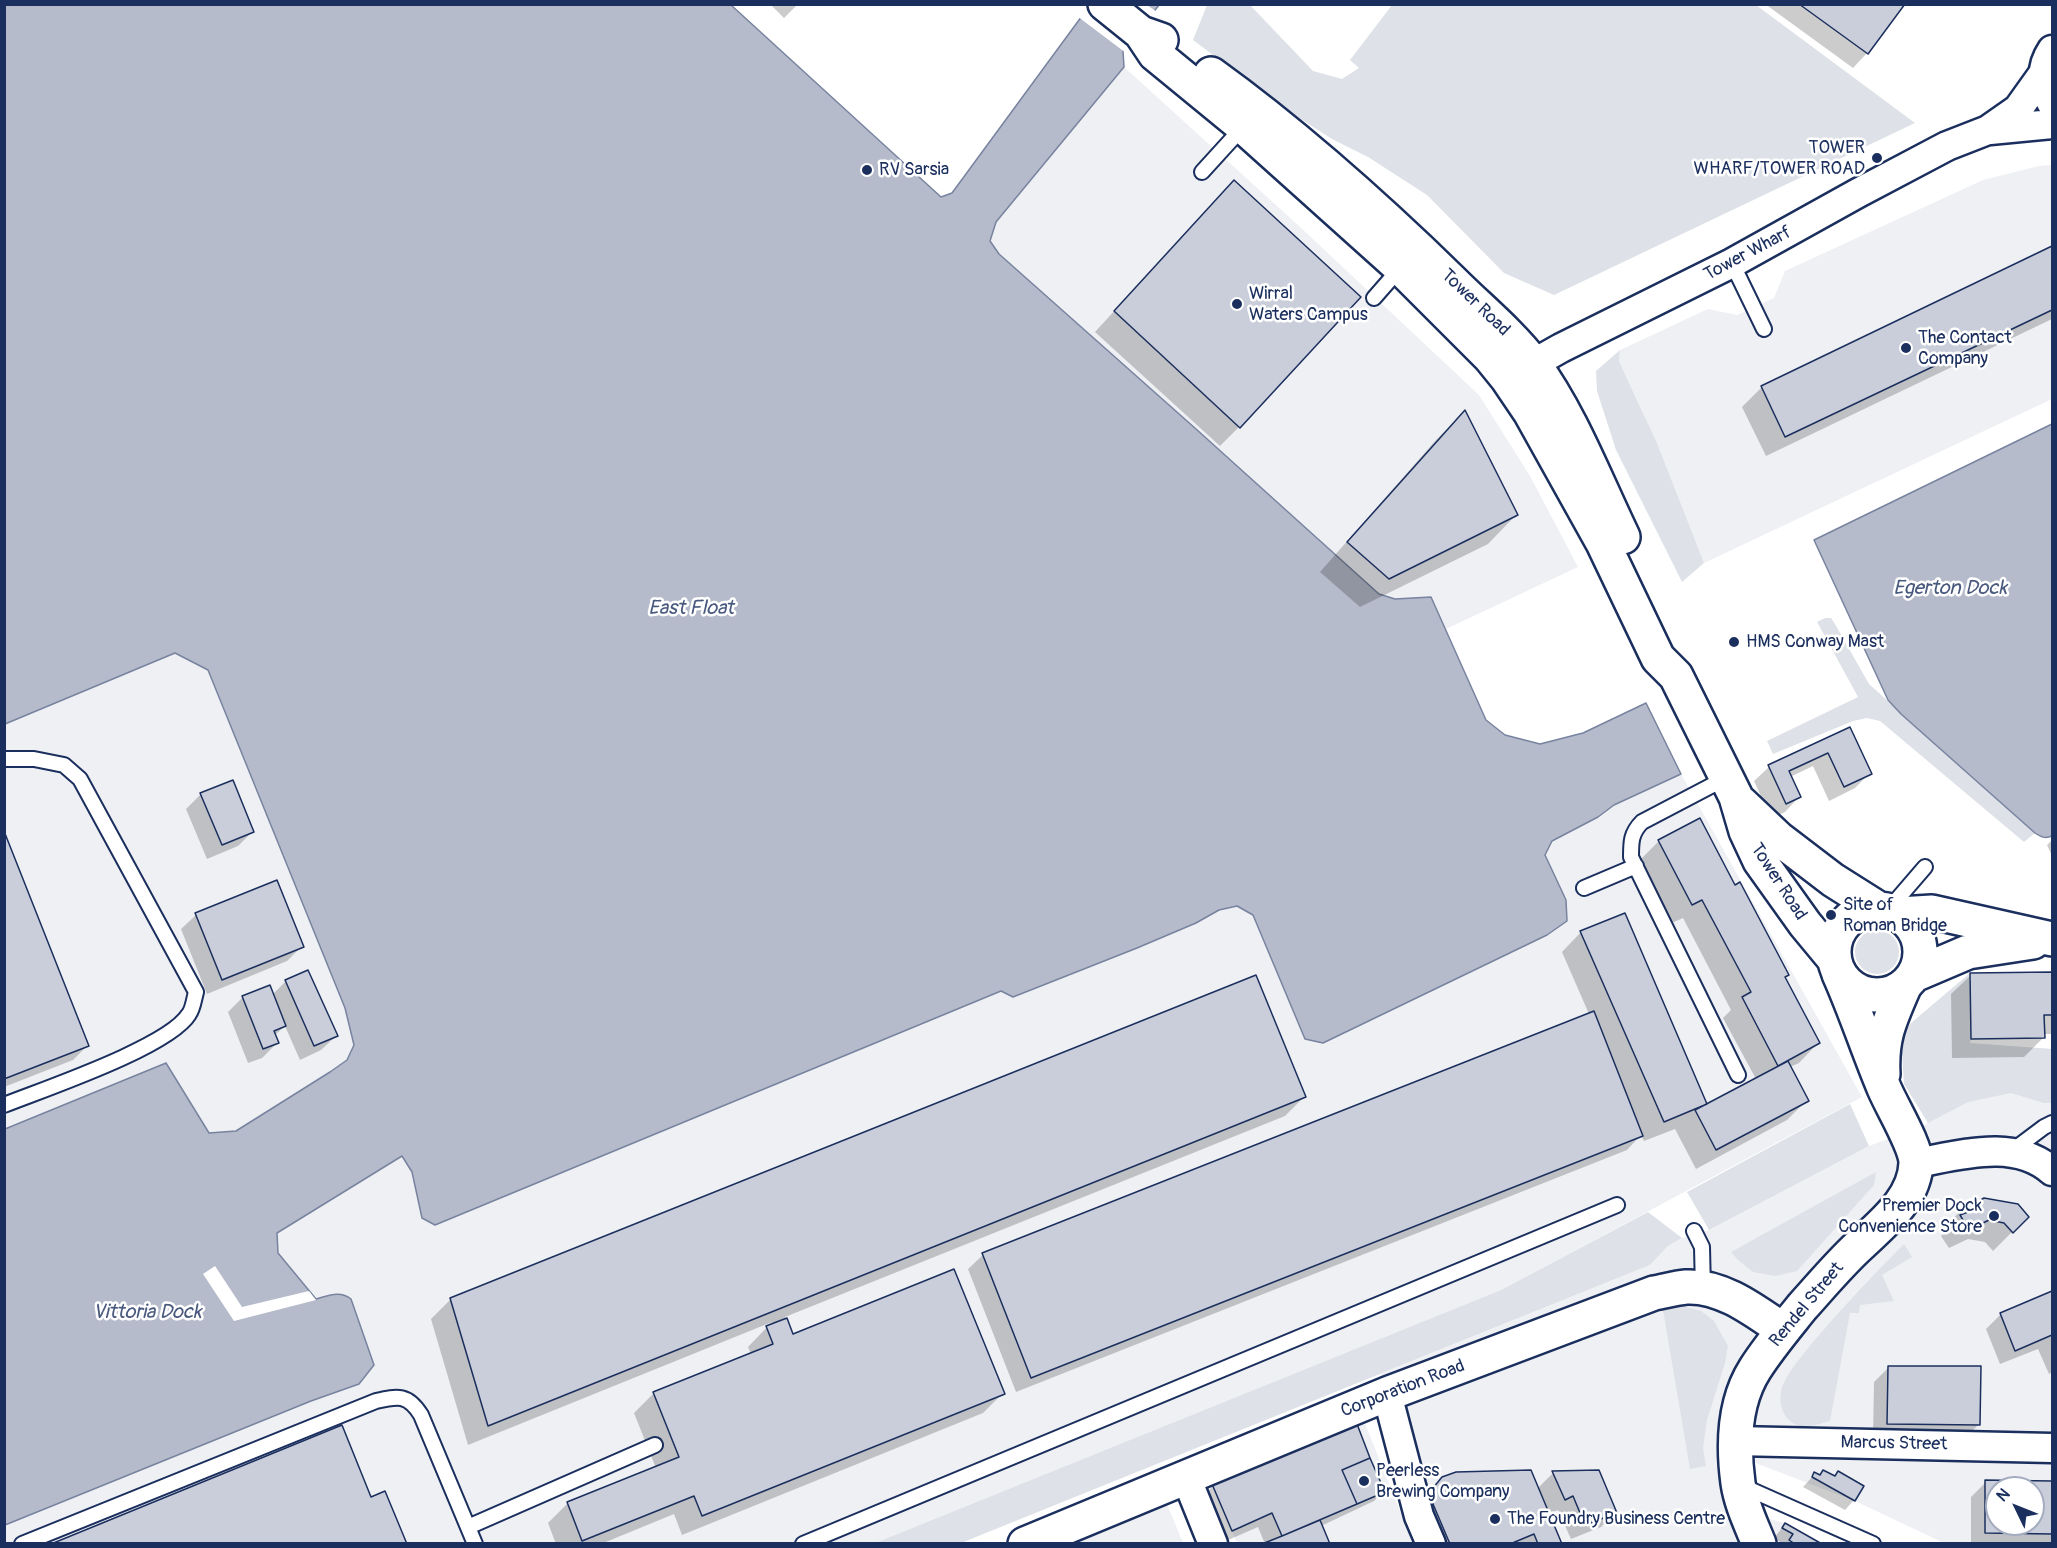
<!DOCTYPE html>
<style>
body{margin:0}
#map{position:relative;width:2057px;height:1548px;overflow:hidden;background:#fff;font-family:Pangolin,sans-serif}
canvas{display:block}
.frame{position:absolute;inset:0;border:6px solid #1b2f5e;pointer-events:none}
.north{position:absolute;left:1985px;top:1476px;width:60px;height:60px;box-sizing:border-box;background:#fff;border:2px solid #a4acbf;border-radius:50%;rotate:313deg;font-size:16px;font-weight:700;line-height:24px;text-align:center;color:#1b2f5e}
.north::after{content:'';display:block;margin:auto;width:21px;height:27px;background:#1b2f5e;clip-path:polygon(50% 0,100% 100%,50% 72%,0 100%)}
</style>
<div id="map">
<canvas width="2057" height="1548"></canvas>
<div class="frame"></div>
<div class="north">N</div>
</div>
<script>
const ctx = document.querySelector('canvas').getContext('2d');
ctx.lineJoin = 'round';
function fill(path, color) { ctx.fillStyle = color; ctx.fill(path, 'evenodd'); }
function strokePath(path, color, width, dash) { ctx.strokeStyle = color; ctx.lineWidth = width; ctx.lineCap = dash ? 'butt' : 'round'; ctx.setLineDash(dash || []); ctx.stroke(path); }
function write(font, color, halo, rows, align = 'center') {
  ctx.font = font + ' Pangolin,sans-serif'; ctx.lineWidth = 5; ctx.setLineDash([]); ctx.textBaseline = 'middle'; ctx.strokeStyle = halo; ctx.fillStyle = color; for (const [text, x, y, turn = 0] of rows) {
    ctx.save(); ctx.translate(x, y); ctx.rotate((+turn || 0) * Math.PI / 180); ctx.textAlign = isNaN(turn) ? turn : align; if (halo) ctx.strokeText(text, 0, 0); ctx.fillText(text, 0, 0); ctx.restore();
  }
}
fill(new Path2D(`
 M 1124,67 L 1299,226 L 1479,395 L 1530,476 L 1578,567 L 1446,629 L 1431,597 L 1395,599 L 1379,594 L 1196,429 L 999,254 L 990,241 L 996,222 Z
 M 2052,165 L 2052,399 L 1704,563 L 1642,410 L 1619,361 L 1620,350 L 1708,309 L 1737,315 L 1774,298 L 1785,271 L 1983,180 L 2039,166 Z
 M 175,653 L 208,670 L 345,1008 L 354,1045 L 347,1060 L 330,1072 L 237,1131 L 209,1134 L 165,1063 L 5,1129 L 5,724 Z
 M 1681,774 L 1862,1097 L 1501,1290 L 875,1543 L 5,1544 L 5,1525 L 311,1401 L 359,1384 L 337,1294 L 316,1300 L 278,1253 L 277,1233 L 402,1156 L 412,1171 L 422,1218 L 435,1225 L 1001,990 L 1013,997 L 1138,948 L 1196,923 L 1219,910 L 1237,906 L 1253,915 L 1305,1039 L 1323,1043 L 1547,935 L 1566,921 L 1566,900 L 1545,855 L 1552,841 L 1598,817 L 1614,805 Z
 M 1931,1041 L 2052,1049 L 2052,1543 L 1944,1543 L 1855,1501 L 1737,1456 L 1746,1513 L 1785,1523 L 1822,1543 L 1430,1543 L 1381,1374 L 1650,1265 L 1668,1246 L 1682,1238 L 1709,1230 L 1869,1146 L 1927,1124 ZM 1997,1488 L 2033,1488 L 2033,1524 L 1997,1524 Z
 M 1364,1421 L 1413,1543 L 1237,1543 L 1213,1484 Z
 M 1167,1504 L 1183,1543 L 1074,1543 Z`), '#eff0f4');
fill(new Path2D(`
 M 1207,5 L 1250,5 L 1313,71 L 1342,79 L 1359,68 L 1350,60 L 1392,5 L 1756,5 L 1915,123 L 1554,295 L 1504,273 L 1427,195 L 1368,157 L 1332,139 L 1282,107 L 1193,40 Z
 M 1620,350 L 1619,361 L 1656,441 L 1704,563 L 1682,582 L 1616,450 L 1597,391 L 1596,371 Z
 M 1825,618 L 1831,618 L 1835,624 L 1869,684 L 2035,833 L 2024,842 L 1880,721 L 1867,718 L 1853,721 L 1773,754 L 1767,741 L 1858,697 L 1817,622 Z
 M1855 952a22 22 0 1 1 44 0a22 22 0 1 1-44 0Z
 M 1970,973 L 1971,1039 L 1970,1043 L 2052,1049 L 2052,1103 L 2044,1103 L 2011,1093 L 1968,1102 L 1928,1123 L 1904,1084 L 1901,1038 L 1911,1023 Z
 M 1850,1104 L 1869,1146 L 1709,1230 L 1687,1192 Z
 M 1876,1172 L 1874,1185 L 1797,1271 L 1775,1276 L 1753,1272 L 1738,1260 L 1731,1252 Z
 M 1648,1212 L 1682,1238 L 1668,1246 L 1650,1265 L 961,1543 L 875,1543 L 1501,1290 Z
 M 1904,1244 L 1912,1257 L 1882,1275 L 1894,1301 L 1860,1305 L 1859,1313 L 1850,1313 L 1830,1421 C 1814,1425 1800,1432 1787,1418 C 1780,1409 1779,1398 1782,1387 C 1789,1370 1802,1356 1813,1342 C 1842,1308 1873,1275 1904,1244 Z
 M 1683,1306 L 1701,1311 L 1714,1321 L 1728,1346 L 1725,1363 L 1707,1420 L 1703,1448 L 1706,1466 L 1690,1469 L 1663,1310 Z`), '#dee1e7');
const water = new Path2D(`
 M 5,5 L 731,5 L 941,197 L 952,193 L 1090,5 L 1159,5 L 1123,51 L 1124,67 L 996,222 L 990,241 L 999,254 L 1196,429 L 1379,594 L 1395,599 L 1431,597 L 1486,720 L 1505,735 L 1540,744 L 1583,733 L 1646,703 L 1681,774 L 1614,805 L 1598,817 L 1552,841 L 1545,855 L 1566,900 L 1567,921 L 1547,935 L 1323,1043 L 1305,1039 L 1253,915 L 1237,906 L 1219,910 L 1196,923 L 1137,948 L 1013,997 L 1001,991 L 435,1225 L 422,1218 L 412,1172 L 402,1156 L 277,1233 L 278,1253 L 316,1299 C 328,1296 340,1290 351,1299 L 374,1365 L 359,1384 L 311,1401 L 5,1525 L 5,1129 L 166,1063 L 209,1133 L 236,1131 L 330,1072 L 347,1060 L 354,1045 L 345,1008 L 208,670 L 175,653 L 5,724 Z
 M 2052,424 L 2052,836 C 2045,839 2041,837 2035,833 L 1901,714 L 1888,700 L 1814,540 Z`);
fill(water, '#b5bbca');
strokePath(water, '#77839f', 1.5);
fill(new Path2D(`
 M 1086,4 L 1147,5 L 1157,12 L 1126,53 L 1077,16 Z
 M 215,1266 L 242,1307 L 309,1291 L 316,1300 L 234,1321 L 203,1274 Z`), '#fff');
fill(new Path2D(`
 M 770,4 L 798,4 L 784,18 Z
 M 1765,4 L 1903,4 L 1867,53 L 1853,68 Z
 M 1214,202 L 1239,427 L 1220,446 L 1095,332 Z
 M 2052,248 L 2052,319 L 1766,456 L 1742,407 L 1762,387 Z
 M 1464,412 L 1516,515 L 1488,544 L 1360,607 L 1320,572 L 1436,440 Z
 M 1849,729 L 1870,773 L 1855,788 L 1829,801 L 1813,766 L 1790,777 L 1799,797 L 1785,812 L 1771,818 L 1754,781 L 1769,767 Z
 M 201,794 L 253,831 L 238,846 L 207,859 L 186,809 Z
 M 4,835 L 88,1045 L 73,1060 L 4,1087 Z
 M 2052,840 L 2052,856 L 2047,845 Z
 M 1659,841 L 1734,887 L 1787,975 L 1784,978 L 1818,1043 L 1799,1063 L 1790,1067 L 1807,1100 L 1787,1120 L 1696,1169 L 1675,1129 L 1644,1141 L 1641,1135 L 1627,1150 L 1016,1392 L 968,1269 L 983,1255 L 1589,1014 L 1562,952 L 1581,932 L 1706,1106 L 1756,1079 L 1723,1018 L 1731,1010 L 1683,918 L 1672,923 L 1640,860 Z
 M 276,882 L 302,946 L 287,961 L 207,994 L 181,929 L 196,915 Z
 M 2052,973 L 2052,1034 L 2043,1034 L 2044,1037 L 2024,1057 L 1952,1058 L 1951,994 L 1971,975 Z
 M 1255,977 L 1304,1097 L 1285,1116 L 785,1317 L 792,1336 L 1003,1393 L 983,1413 L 682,1535 L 674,1514 L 601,1544 L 556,1544 L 548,1523 L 568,1503 L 656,1468 L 634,1413 L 653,1394 L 751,1354 L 748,1347 L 772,1322 L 468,1445 L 431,1319 L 450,1300 Z
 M 286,981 L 336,1036 L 321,1050 L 300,1060 L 285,1026 L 274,1036 L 277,1043 L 262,1058 L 248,1063 L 228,1012 L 243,997 L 272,995 Z
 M 1976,1200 L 1978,1203 L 2027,1217 L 1993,1251 L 1985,1242 L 1968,1239 L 1949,1248 L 1941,1236 L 1948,1229 L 1946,1226 L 1965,1206 Z
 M 2052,1293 L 2052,1372 L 2049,1374 L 2038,1349 L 2000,1364 L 1986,1329 L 2000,1315 Z
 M 1889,1367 L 1978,1425 L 1964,1439 L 1873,1438 L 1874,1382 Z
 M 1598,1471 L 1616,1512 L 1601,1527 L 1571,1539 L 1558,1510 L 1548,1514 L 1561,1544 L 1429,1544 L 1428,1494 L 1443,1478 L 1537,1489 L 1553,1473 Z
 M 1823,1472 L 1834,1477 L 1838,1473 L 1854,1500 L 1845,1510 L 1803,1487 L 1815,1474 L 1819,1476 Z
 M 1986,1482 L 2052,1482 L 2052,1544 L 1971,1544 L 1971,1497 ZM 1997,1488 L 2033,1488 L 2033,1524 L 1997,1524 Z
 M 1213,1486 L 1383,1492 L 1374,1501 L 1321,1526 L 1265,1544 L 1258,1527 L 1219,1544 L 1199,1500 Z
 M 1785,1524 L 1819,1544 L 1783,1544 L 1774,1538 Z`), '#0003');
const building = new Path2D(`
 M 1799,4 L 1905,4 L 1868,54 Z
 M 1234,180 L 1361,297 L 1240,428 L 1114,311 Z
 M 2052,246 L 2052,310 L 1785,437 L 1761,386 Z
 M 1465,410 L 1518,515 L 1389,579 L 1347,542 Z
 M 1850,727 L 1872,774 L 1844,787 L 1828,753 L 1789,771 L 1801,797 L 1786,804 L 1768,765 Z
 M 233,780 L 254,832 L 222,845 L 200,793 Z
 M 1700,818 L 1735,885 L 1740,882 L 1789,975 L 1785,977 L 1820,1043 L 1778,1066 L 1742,997 L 1751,992 L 1702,900 L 1692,905 L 1658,840 Z
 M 4,831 L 89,1046 L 4,1079 Z
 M 277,880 L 304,947 L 222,980 L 195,913 Z
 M 1625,913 L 1707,1104 L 1664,1122 L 1580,931 Z
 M 308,970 L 338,1036 L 314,1046 L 285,980 Z
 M 2052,972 L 2052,1015 L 2044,1015 L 2045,1038 L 1971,1039 L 1970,973 Z
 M 1256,975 L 1306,1097 L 488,1426 L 450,1298 Z
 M 270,985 L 286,1026 L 274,1031 L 279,1043 L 263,1049 L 242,996 Z
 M 1594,1011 L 1643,1136 L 1031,1378 L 982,1253 Z
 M 1788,1061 L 1809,1101 L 1716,1150 L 1695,1110 Z
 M 1977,1198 L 1979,1201 L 1984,1198 L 2018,1204 L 2029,1217 L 2013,1233 L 2004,1223 L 1989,1220 L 1969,1230 L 1960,1215 L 1968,1212 L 1965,1205 Z
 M 954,1269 L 1005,1394 L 702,1516 L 694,1496 L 582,1541 L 567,1502 L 679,1457 L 653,1392 L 773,1344 L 766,1326 L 787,1318 L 793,1334 Z
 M 2052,1291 L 2052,1335 L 2015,1351 L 2000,1313 Z
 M 1888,1366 L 1981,1366 L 1980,1425 L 1887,1424 Z
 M 1357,1424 L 1370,1458 L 1342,1470 L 1357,1504 L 1282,1536 L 1272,1513 L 1232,1531 L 1212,1484 Z
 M 342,1425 L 371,1497 L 385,1491 L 407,1544 L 51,1544 Z
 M 1370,1458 L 1385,1492 L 1357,1504 L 1342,1470 Z
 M 1531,1470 L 1562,1544 L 1538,1544 L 1534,1534 L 1510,1544 L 1450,1544 L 1433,1504 L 1433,1488 L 1442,1477 L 1456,1472 Z
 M 1599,1470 L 1617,1513 L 1585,1525 L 1573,1496 L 1565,1500 L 1552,1471 Z
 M 1823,1470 L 1835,1476 L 1838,1471 L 1864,1486 L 1855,1501 L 1812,1477 L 1814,1472 L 1820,1475 Z
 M 1985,1480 L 2052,1481 L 2052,1534 L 1985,1533 ZM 1997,1488 L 2033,1488 L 2033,1524 L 1997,1524 Z
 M 1320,1520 L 1330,1544 L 1262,1544 L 1282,1536 Z
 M 1785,1523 L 1822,1544 L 1795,1544 L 1789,1540 L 1793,1534 L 1782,1528 Z`);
fill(building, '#caceda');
strokePath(building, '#1b2f5e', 1.5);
const service = new Path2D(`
 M 1202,172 L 1243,127
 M 1732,263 L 1764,329
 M 1374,298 L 1402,266
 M 4,759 L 34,759 L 64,765 L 80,779 L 196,992 C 194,999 193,1009 189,1014 C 169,1047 44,1089 4,1105
 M 1726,778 L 1642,822 C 1631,833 1631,842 1631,857 L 1738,1075
 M 1584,888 L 1636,866
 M 1888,910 L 1925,867
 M 2012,1151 L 2044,1127 L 2052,1123
 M 1694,1231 L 1702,1247 L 1703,1290
 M 1740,1485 L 1873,1544
 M 468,1527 L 655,1445
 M 22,1544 L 376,1401 C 398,1396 408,1394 421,1415 L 475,1544
 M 803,1544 L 1617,1205`);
const minor = new Path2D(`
 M 2052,50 C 2040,68 2042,86 2052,104
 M 1990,130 L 2052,124
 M 1515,374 L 1561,348 L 1732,263 L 1858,193 L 1947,146 L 1988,130 L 2018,109 L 2043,74
 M 1916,1163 C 1961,1155 2015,1138 2052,1171
 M 1387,1394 L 1419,1516 L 1431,1544
 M 1736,1441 L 2052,1448
 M 1186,1477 L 1213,1544`);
const secondary = new Path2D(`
 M 1025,1544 L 1387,1394 L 1654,1293 C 1665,1291 1676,1288 1686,1287 C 1722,1285 1755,1311 1783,1330`);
const primary = new Path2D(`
 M 1883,1074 C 1881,1037 1890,1020 1904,987
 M 1759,1544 C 1751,1524 1741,1504 1738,1483 C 1733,1446 1734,1402 1755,1369 C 1769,1347 1786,1327 1802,1307 C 1821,1286 1840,1263 1861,1244 C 1884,1222 1915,1198 1916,1163 C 1916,1146 1892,1107 1884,1088 C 1868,1050 1856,1012 1839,974`);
const trunk = new Path2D(`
 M 1105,4 L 1141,33 L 1161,40
 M 1141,33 L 1155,54 L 1244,127 L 1400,267 L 1490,357 L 1507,378 L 1530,412 L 1603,543 L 1658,658 L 1676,676 L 1736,797 L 1746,831 L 1760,861 L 1805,924 L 1834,959
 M 1211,74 C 1297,136 1377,208 1453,282 C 1480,309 1510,333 1533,363 C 1571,415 1595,479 1623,537
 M 1741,803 L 1778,838 L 1833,880 L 1879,909
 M1834 952a43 43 0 1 1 86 0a43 43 0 1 1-86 0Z
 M 1899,914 L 1932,912 L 2052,939
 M 1914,975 L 1968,952 L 2033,942`);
strokePath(service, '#1b2f5e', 18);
strokePath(minor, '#1b2f5e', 33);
strokePath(secondary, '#1b2f5e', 38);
strokePath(primary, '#1b2f5e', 38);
strokePath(trunk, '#1b2f5e', 38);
strokePath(service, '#fff', 14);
strokePath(minor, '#fff', 28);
strokePath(secondary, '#fff', 33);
strokePath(primary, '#fff', 33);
strokePath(trunk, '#fff', 33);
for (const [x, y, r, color] of [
 [1877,158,6,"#1b2f5e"],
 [867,170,6,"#1b2f5e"],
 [1237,304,6,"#1b2f5e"],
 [1906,348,6,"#1b2f5e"],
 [1734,642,6,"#1b2f5e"],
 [1831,915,6,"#1b2f5e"],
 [1994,1216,6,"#1b2f5e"],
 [1364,1481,6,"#1b2f5e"],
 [1495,1519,6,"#1b2f5e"]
]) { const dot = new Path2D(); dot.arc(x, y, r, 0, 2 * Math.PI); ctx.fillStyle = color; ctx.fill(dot); strokePath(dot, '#fff', 2); }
write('18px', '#1b2f5e', '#fff', [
 ["TOWER",1865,148,"right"],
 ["WHARF/TOWER ROAD",1865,169,"right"],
 ["RV Sarsia",879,170],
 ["Wirral",1249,294],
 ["Waters Campus",1249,315],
 ["The Contact",1918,338],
 ["Company",1918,359],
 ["HMS Conway Mast",1746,642],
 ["Site of",1843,905],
 ["Roman Bridge",1843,926],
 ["Premier Dock",1982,1206,"right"],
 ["Convenience Store",1982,1227,"right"],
 ["Peerless",1376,1471],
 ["Brewing Company",1376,1492],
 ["The Foundry Business Centre",1507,1519]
], 'left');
write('18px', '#1b2f5e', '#fff', [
 ["Tower Wharf",1748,254,-28],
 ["Tower Road",1475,303,44],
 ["Tower Road",1778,882,57],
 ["Rendel Street",1807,1305,-50],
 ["Corporation Road",1403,1389,-21],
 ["Marcus Street",1894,1444,1]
]);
write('italic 20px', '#49597e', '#fff', [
 ["Egerton Dock",1950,589],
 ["East Float",691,609],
 ["Vittoria Dock",147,1313]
]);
</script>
